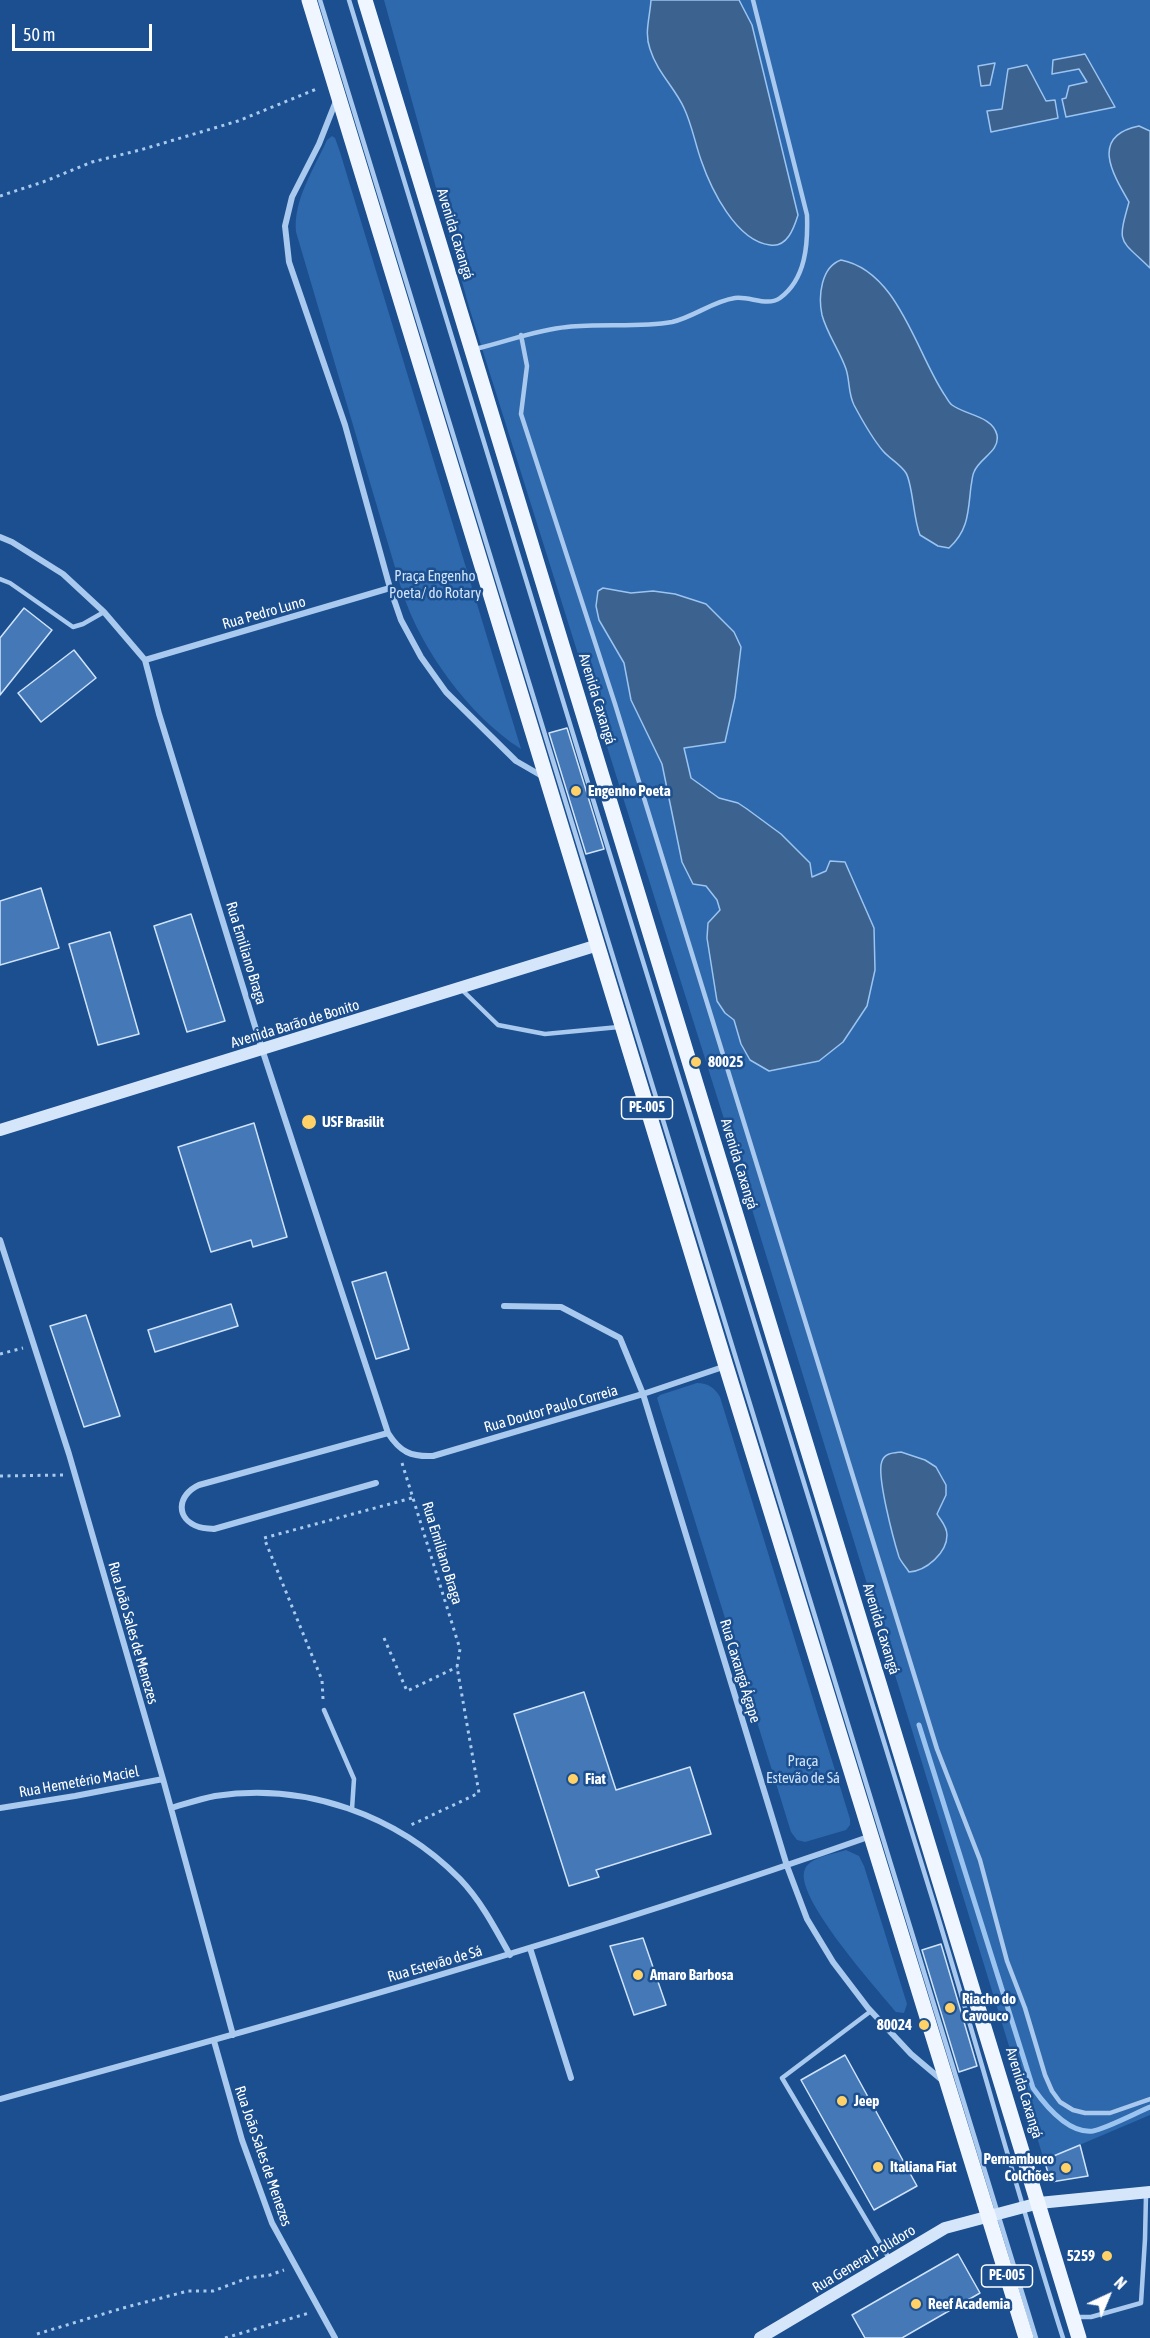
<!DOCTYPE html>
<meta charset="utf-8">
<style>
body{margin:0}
#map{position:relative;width:1150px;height:2338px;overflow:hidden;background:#1b4f8f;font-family:"Asap Condensed",sans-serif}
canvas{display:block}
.north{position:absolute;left:1078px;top:2266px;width:60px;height:60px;-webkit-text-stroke:4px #1b4f8f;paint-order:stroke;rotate:44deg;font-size:16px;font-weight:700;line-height:24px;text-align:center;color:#fff}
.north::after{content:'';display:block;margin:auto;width:21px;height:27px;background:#fff;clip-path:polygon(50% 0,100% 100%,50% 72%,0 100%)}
.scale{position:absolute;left:12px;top:24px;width:140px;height:27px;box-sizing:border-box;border:3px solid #fff;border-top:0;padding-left:8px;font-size:18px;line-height:21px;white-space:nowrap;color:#fff;-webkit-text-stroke:4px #1b4f8f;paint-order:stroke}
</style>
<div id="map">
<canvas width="1150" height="2338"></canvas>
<div class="north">N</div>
<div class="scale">50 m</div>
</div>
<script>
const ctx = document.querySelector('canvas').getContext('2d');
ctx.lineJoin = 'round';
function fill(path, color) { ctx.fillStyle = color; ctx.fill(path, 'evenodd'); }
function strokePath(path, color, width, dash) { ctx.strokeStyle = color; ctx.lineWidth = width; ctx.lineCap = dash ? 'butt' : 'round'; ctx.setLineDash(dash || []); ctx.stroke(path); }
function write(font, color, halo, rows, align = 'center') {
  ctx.font = font + ' "Asap Condensed",sans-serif'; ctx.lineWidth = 5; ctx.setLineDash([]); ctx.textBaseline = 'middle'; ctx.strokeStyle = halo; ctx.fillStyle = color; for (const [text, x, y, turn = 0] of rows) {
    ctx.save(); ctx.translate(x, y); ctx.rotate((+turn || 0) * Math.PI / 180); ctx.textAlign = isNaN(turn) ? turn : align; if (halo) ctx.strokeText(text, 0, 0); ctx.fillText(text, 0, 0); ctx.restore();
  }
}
fill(new Path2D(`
 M 384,0 L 1150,0 L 1150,2115 L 1044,2160 L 735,1154 L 469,307 Z
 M 332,136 L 335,138 L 340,152 L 521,749 C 469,716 420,648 402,591 L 296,232 C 293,200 314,169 327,140 Z
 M 697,1383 C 708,1383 715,1388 720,1397 L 850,1819 L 850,1825 L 846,1830 L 805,1842 L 797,1840 L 791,1832 L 657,1398 L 660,1395 Z
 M 846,1850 L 859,1856 L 864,1866 L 907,2004 L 904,2013 L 896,2012 C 878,1990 792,1895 805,1869 C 810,1857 834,1854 846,1850 Z`), '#2e69ad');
const water = new Path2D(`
 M 651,0 L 739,0 L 752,25 L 798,215 C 794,228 787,248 770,245 C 736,241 711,189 701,160 C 695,143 692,125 684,108 C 675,88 657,72 650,49 C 644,33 650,17 651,0 Z
 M 1085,54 L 1115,107 L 1066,117 L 1062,99 L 1066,98 L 1069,86 L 1087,82 L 1079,69 L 1052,74 L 1053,60 Z
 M 995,63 L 990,85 L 981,86 L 978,66 Z
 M 1027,65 L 1046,101 L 1055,100 L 1058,118 L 991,132 L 987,111 L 1002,109 L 1008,69 Z
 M 1139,126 L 1150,131 L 1150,268 C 1119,238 1117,245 1129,202 C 1112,173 1090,136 1139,126 Z
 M 841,260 C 898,271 916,352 944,394 C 947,398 949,403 952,405 C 965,415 993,416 997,435 C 1000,452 979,458 974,472 C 972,476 972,482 971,486 C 968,511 969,530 949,548 L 938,546 L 920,535 C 913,518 913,485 906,473 C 900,464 890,459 883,451 C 872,438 862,420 854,405 C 848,393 850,381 846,369 C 840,351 827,334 822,315 C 818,296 821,267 841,260 Z
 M 603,588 L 631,593 L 653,591 L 675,594 L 706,604 L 734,632 L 741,647 L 735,697 L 725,742 L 684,748 L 691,778 L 719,798 L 738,803 L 747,809 L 781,834 L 810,863 L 812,877 L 826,871 L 830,861 L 845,862 L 874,928 L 875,970 L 867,1006 L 843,1042 L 819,1061 L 769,1071 L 750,1060 L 741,1044 L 734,1020 L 725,1013 L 717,1001 L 707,938 L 708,923 L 720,910 L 717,900 L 706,886 L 693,884 L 682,862 L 662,764 L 631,700 L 624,663 L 599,620 L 596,606 L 598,591 Z
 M 901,1452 L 925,1460 L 936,1467 L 946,1485 L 946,1495 L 937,1514 C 941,1521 947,1526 947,1535 C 947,1553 926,1571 909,1572 C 906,1567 901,1562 899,1557 C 894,1541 876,1475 882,1461 C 885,1453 893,1453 901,1452 Z`);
fill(water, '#3c6290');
strokePath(water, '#9cc4f0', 1.5);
strokePath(new Path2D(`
 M 919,1725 L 1033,2088 C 1045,2105 1068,2134 1093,2131 C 1105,2129 1136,2113 1150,2107`), '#9cc4f0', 5);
const building = new Path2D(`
 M 24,608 L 52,630 L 0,695 L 0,638 Z
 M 74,650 L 96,678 L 41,722 L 18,693 Z
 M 567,728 L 604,849 L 586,854 L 549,733 Z
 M 41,888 L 59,948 L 0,965 L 0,901 Z
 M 191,914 L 225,1021 L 187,1032 L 154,926 Z
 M 110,932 L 139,1034 L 98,1045 L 69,944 Z
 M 254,1123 L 287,1237 L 253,1247 L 251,1240 L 211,1252 L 178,1147 Z
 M 386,1272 L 409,1349 L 376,1359 L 352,1282 Z
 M 231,1304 L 238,1326 L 155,1352 L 148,1330 Z
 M 86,1315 L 120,1416 L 84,1427 L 50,1326 Z
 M 584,1692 L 616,1790 L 690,1767 L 711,1834 L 596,1870 L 599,1877 L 569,1886 L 514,1714 Z
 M 643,1938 L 666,2005 L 634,2015 L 610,1946 Z
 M 941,1944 L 977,2066 L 959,2072 L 922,1950 Z
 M 845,2055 L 917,2186 L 874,2210 L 801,2080 Z
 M 1080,2145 L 1088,2176 L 1051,2182 L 1044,2160 Z
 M 958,2254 L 980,2293 L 902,2338 L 865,2338 L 852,2315 Z`);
fill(building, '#4478b7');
strokePath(building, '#cfe3fa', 1.5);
strokePath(new Path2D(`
 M 0,196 L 43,182 L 92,162 L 140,150 L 238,121 L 319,88
 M 0,1354 L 23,1348
 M 402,1463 L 460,1649 L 457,1667 L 479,1793 L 411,1825
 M 0,1476 L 64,1475
 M 384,1638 L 407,1691 L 457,1667
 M 323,1699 L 322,1680 L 264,1538 L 412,1498
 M 37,2334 L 123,2308 L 188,2291 L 213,2291 L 248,2278 L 270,2275 L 284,2270
 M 225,2338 L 309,2313`), '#a9c9ee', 3, [3, 4.5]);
strokePath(new Path2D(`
 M 320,0 L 1036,2338
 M 349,0 C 541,631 734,1261 930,1891 C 976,2039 1016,2190 1063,2338
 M 521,335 L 527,366 L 521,414 L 615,704 L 937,1749 L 980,1860 L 1007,1961 L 1025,2008 L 1045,2075 L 1052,2091 L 1060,2102 L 1073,2110 L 1085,2113 L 1110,2113 L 1150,2099
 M 475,349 C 506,342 535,330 567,327 C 602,323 638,328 672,322 C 694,317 713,301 735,298 C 750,296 767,307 780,298 C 806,279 808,244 807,215 L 753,0
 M 0,579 L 10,583 L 73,627 L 83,624 L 104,612
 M 460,988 L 498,1025 L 545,1034 L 619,1027
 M 324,1710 L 354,1779 L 352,1809
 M 871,2011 L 782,2078 L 890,2260
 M 1076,2317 L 1091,2317 L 1141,2303 L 1145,2239 L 1146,2195`), '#a9c9ee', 4.5);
strokePath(new Path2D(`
 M 336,101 L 319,144 L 292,197 L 285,226 L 289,262 L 345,425 L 390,588 L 401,620 L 421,657 L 446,692 L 516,761 L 542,776
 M 0,537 L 12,542 L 63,574 L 104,612 L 145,660 L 159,714 L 262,1049 L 388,1433 C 400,1452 411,1457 433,1456 L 643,1394 L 726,1366
 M 145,660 L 390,588
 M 0,1240 L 69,1454 L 163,1779 L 233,2035
 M 504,1306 L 561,1307 L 620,1338 L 643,1394 L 787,1866 L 807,1919 L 833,1962 L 868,2008 L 911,2054 L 943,2081
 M 376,1483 L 214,1529 C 209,1528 204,1529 199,1527 C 175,1519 177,1495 199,1485 L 388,1433
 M 0,1808 L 75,1796 L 163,1779
 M 171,1808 C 185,1804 200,1799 215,1796 C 305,1782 397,1815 460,1879 C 481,1901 495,1928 510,1955
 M 530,1948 L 571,2078
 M 214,2041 L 242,2140 L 272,2223 L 335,2338
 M 0,2099 C 293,2019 585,1937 871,1836`), '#a9c9ee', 6);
strokePath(new Path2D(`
 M 0,1130 L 598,945
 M 760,2338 L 945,2228 L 1039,2203 L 1150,2192`), '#d6e6fa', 12);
strokePath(new Path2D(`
 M 309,0 L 726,1366 L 1026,2338
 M 365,0 L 1079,2338`), '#f0f6ff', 15);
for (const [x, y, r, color] of [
 [576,791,6,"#ffd166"],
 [696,1062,6,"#ffd166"],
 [309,1122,8,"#ffd166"],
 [573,1779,6,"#ffd166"],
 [638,1975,6,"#ffd166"],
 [950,2008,6,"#ffd166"],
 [924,2025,6,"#ffd166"],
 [842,2101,6,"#ffd166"],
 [878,2167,6,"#ffd166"],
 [1066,2168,6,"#ffd166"],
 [1107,2256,6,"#ffd166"],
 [916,2304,6,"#ffd166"]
]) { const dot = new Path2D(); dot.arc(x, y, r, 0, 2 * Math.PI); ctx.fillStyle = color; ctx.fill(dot); strokePath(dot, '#1b4f8f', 2); }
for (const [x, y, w] of [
 [647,1108,51],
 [1007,2276,51]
]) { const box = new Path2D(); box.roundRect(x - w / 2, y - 11, w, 22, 4.5); ctx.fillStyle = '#1b4f8f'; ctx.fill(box); strokePath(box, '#fff', 1.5); }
write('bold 14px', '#fff', null, [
 ["PE-005",647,1108],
 ["PE-005",1007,2276]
]);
write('15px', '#fff', '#1b4f8f', [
 ["Avenida Caxangá",455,234,73],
 ["Rua Pedro Luno",264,613,-16],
 ["Avenida Caxangá",597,699,73],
 ["Rua Emiliano Braga",246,953,73],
 ["Avenida Barão de Bonito",295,1024,-17],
 ["Avenida Caxangá",739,1164,73],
 ["Rua Doutor Paulo Correia",551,1409,-16],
 ["Rua Emiliano Braga",442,1553,73],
 ["Avenida Caxangá",881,1629,73],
 ["Rua João Sales de Menezes",133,1633,74],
 ["Rua Caxangá Ágape",740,1671,73],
 ["Rua Hemetério Maciel",79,1782,-10],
 ["Rua Estevão de Sá",435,1964,-16],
 ["Avenida Caxangá",1024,2093,73],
 ["Rua João Sales de Menezes",263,2156,71],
 ["Rua General Polidoro",864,2259,-31]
]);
write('15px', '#cfe3fa', '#1b4f8f', [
 ["Praça Engenho",435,576],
 ["Poeta/ do Rotary",435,593],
 ["Praça",803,1761],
 ["Estevão de Sá",803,1778]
]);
write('bold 15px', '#fff', '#1b4f8f', [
 ["Engenho Poeta",588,791],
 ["80025",708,1062],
 ["USF Brasilit",322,1122],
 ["Fiat",585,1779],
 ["Amaro Barbosa",650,1975],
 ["Riacho do",962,1999],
 ["Cavouco",962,2016],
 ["80024",912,2025,"right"],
 ["Jeep",854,2101],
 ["Pernambuco",1054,2159,"right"],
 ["Colchões",1054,2176,"right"],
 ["Italiana Fiat",890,2167],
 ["5259",1095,2256,"right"],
 ["Reef Academia",928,2304]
], 'left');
</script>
